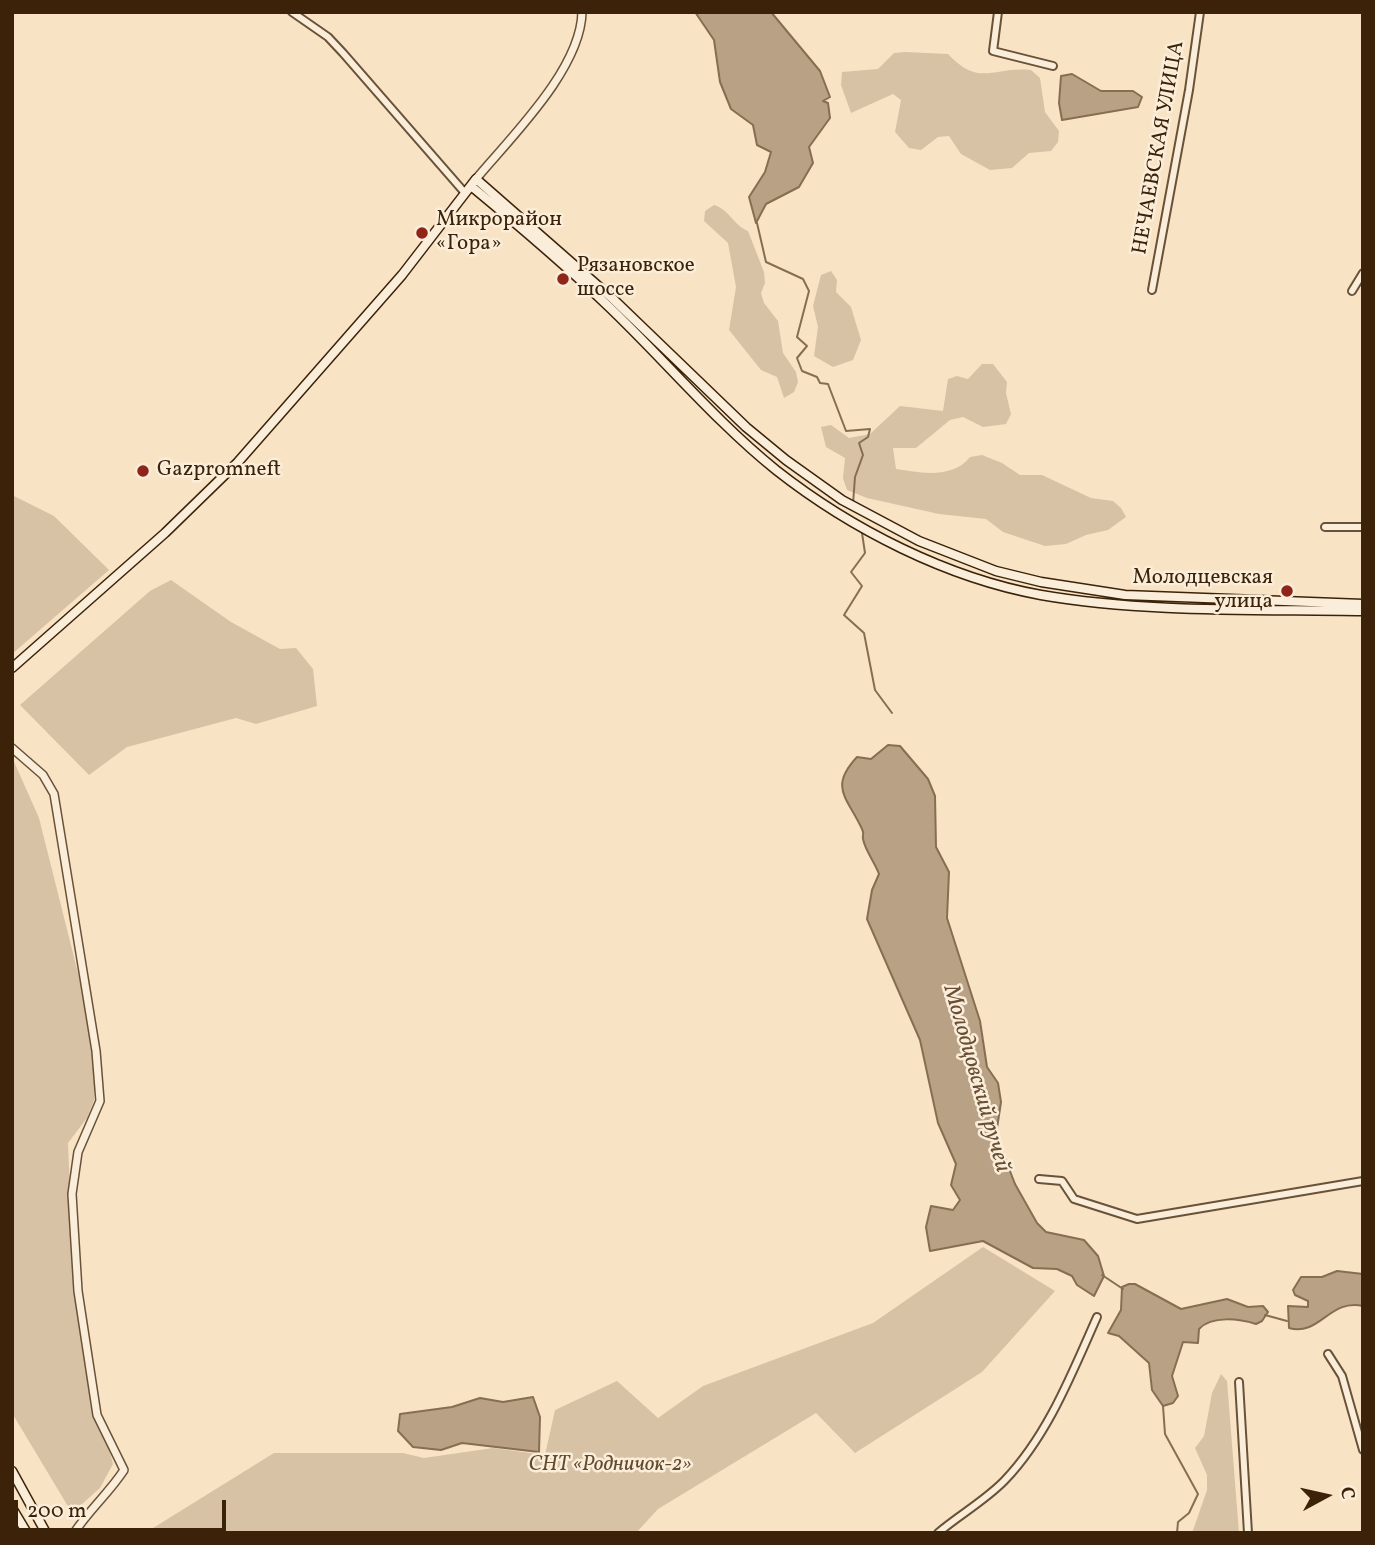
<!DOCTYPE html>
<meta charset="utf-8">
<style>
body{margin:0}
#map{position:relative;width:1375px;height:1545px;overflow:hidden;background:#f8e3c5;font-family:Vollkorn,serif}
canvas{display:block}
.frame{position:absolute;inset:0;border:14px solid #3b2209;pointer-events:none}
.north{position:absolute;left:1291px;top:1461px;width:70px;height:70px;-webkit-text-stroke:5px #faedd9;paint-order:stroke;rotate:82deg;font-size:19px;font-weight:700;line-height:28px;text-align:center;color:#3b2209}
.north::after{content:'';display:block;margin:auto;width:24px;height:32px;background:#3b2209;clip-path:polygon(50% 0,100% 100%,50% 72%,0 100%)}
.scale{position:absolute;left:14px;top:1500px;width:212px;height:32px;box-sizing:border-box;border:4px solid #3b2209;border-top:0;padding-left:9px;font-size:21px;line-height:24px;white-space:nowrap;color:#3b2209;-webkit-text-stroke:5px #faedd9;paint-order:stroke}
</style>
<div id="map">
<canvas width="1375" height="1545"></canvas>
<div class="frame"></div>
<div class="north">С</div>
<div class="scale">200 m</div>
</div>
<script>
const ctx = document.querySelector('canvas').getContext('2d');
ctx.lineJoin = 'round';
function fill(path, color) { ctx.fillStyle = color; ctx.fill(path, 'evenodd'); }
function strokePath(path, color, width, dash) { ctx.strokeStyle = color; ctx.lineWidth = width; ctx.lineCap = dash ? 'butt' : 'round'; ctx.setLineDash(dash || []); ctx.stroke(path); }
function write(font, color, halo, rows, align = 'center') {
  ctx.font = font + ' Vollkorn,serif'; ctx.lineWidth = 5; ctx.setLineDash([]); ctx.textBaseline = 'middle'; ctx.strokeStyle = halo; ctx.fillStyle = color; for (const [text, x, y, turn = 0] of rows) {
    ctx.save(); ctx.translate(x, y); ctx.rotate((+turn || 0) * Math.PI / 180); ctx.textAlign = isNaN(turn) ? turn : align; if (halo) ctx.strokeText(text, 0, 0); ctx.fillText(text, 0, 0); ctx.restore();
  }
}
fill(new Path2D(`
 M 905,52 L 948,54 C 980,88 993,66 1031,70 L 1040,78 L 1045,112 L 1059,131 L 1058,142 L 1051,151 L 1029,153 L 1012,168 L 990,170 L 961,154 L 949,136 L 938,137 L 921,150 L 909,148 L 895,132 L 901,100 L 893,94 L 851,113 L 841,85 L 842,72 L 878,69 L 894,53 Z
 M 714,205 C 730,210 733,225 748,231 L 764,272 L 765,283 L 761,293 L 764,303 L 778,321 L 783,353 L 796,372 L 798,382 L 794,392 L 784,398 L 777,377 L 761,370 L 729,330 L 736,287 L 728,243 L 704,221 L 705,211 Z
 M 831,271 L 837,280 L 836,292 L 851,307 L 861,340 L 853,360 L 833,367 L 814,356 L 818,327 L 813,306 L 821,275 Z
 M 982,364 L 993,364 L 1007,382 L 1006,393 L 1011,414 L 1006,424 L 983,427 L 963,417 L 950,420 L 916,448 L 893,448 L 896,469 C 920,473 953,479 970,457 L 982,455 L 1002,463 L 1020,475 L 1042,475 L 1091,498 L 1113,501 L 1121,508 L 1126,517 L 1108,530 L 1086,535 L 1066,544 L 1045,546 L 1003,532 L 986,519 L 939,514 L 867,498 L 847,490 L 843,478 L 845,458 L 826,447 L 821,427 L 831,425 L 849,438 L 870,434 L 900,406 L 943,411 L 948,379 L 957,376 L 968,379 Z
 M 12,495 L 54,516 L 109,570 L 12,654 Z
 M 171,580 L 231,622 L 280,649 L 296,648 L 313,669 L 317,706 L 256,724 L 236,718 L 127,747 L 89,775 L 20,705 L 150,591 Z
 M 12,757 L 39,818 L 84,997 L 94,1071 L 94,1100 L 87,1118 L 68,1143 L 72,1245 L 91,1407 L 106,1438 L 113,1464 L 100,1488 L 72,1513 L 12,1413 Z
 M 983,1247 L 1055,1291 L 982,1372 L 855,1453 L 816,1413 L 658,1509 L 636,1533 L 145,1533 L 274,1453 L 403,1453 L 424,1458 L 493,1448 L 545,1455 L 555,1410 L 617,1381 L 658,1418 L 703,1386 L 873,1323 Z
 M 1221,1374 L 1227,1381 L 1239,1533 L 1192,1533 L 1207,1490 L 1207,1475 L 1195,1448 L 1204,1436 L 1212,1393 Z`), '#d8c2a5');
const water = new Path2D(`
 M 695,12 L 771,12 L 820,71 L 830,97 L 823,101 L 828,103 L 830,118 L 809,147 L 813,163 L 799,187 L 766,204 L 756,223 L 749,197 L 765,172 L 771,152 L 757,145 L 753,125 L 731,109 L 720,82 L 714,40 Z
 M 1072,74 L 1101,91 L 1133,91 L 1142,97 L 1138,107 L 1062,120 L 1059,103 L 1061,76 Z
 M 888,745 L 900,746 L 928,779 L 935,796 L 936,847 L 949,872 L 947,918 L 980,1021 L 987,1067 L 998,1083 L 1001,1102 L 996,1135 L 1015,1184 L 1037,1223 L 1046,1232 L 1084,1240 L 1098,1256 L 1104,1276 L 1094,1296 L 1077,1285 L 1072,1276 L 1057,1269 L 1033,1268 L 983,1241 L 930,1251 L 926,1227 L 931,1206 L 953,1210 L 960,1200 L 951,1185 L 956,1164 L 938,1123 L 920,1040 L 867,919 L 872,890 L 879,874 C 875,863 865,850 863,839 C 862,832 865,836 862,829 C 848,798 828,788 857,757 L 871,759 Z
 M 1337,1271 L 1363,1274 L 1363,1306 C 1330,1298 1319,1337 1289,1328 L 1288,1306 L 1308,1307 L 1308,1301 L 1295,1295 L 1293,1290 L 1301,1277 L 1322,1277 Z
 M 1129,1284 L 1135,1284 L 1181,1309 L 1227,1299 L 1248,1307 L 1263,1306 L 1268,1312 L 1262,1321 L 1256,1324 C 1240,1319 1212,1315 1199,1329 L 1198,1343 L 1183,1342 L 1172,1376 L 1178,1396 L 1173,1403 L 1163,1406 L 1152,1390 L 1149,1363 L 1119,1336 L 1108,1333 L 1121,1310 L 1122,1287 Z
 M 533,1397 L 540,1417 L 539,1452 L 462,1443 L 441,1450 L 413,1447 L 398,1431 L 400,1414 L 452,1407 L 480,1398 L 503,1402 Z`);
fill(water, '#b8a185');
strokePath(water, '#866e53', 2);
strokePath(new Path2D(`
 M 757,223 L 766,262 L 803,279 L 809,291 L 797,337 L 807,346 L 797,358 L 802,371 L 817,377 L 820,383 L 828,384 L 846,431 L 870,429 L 868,437 L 859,443 L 863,455 L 855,477 L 853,504
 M 862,533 L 865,553 L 851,572 L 862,586 L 844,615 L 864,633 L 875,690 L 892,713
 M 1102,1275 L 1123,1289
 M 1265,1315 L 1287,1321
 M 1163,1406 L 1165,1434 L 1198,1494 L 1189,1513 L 1178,1522 L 1177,1533`), '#866e53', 2);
const minor = new Path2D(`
 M 292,12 L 328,37 L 343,53 L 465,193
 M 998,12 L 993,51 L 1053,66
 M 1152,290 L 1189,90 L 1200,12
 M 1352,291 L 1363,273
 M 1325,527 L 1363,527
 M 1039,1179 L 1062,1181 L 1074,1199 L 1137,1219 L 1363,1181
 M 1328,1354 L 1342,1376 L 1363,1450
 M 1239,1382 L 1248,1533
 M 938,1533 C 959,1515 986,1500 1005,1480 C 1048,1435 1072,1373 1097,1317`);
const tertiary = new Path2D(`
 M 476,179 C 511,137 581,69 582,12
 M 12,748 L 43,775 L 54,794 L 96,1051 L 100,1101 L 78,1152 L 72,1194 L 78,1291 L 97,1415 L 124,1470 C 109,1493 89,1510 74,1533`);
const secondary = new Path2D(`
 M 471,186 C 517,224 563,263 606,304 C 663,358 715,421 776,470 C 851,529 947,578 1041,595 C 1145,613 1258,609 1363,611
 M 12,668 L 165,533 L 238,462 L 402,275 L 476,179 L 613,299 L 746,427 L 786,460 L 842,500 L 919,541 L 996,571 L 1041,582 L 1125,595 L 1363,604
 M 12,1471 L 46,1533
 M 12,1508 L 27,1533`);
strokePath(minor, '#6a5238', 10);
strokePath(tertiary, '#6a5238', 10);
strokePath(secondary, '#3b2209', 11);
strokePath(minor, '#faedd9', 6);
strokePath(tertiary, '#faedd9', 7);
strokePath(secondary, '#faedd9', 8);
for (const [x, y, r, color] of [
 [422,233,7,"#8f2418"],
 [563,279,7,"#8f2418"],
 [143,471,7,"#8f2418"],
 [1287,591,7,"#8f2418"]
]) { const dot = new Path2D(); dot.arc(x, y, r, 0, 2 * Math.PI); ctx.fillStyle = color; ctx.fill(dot); strokePath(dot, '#faedd9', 2.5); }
write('21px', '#3b2209', '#faedd9', [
 ["НЕЧАЕВСКАЯ УЛИЦА",1160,148,-80]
]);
write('21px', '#3b2209', '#faedd9', [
 ["Микрорайон",436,221],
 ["«Гора»",436,245],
 ["Рязановское",577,267],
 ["шоссе",577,291],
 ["Gazpromneft",157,471],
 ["Молодцевская",1273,579,"right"],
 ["улица",1273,603,"right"]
], 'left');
write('italic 21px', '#624a30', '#faedd9', [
 ["СНТ «Родничок-2»",610,1466]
]);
write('italic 23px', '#674e34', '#faedd9', [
 ["Молодцовский ручей",975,1079,74]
]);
</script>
